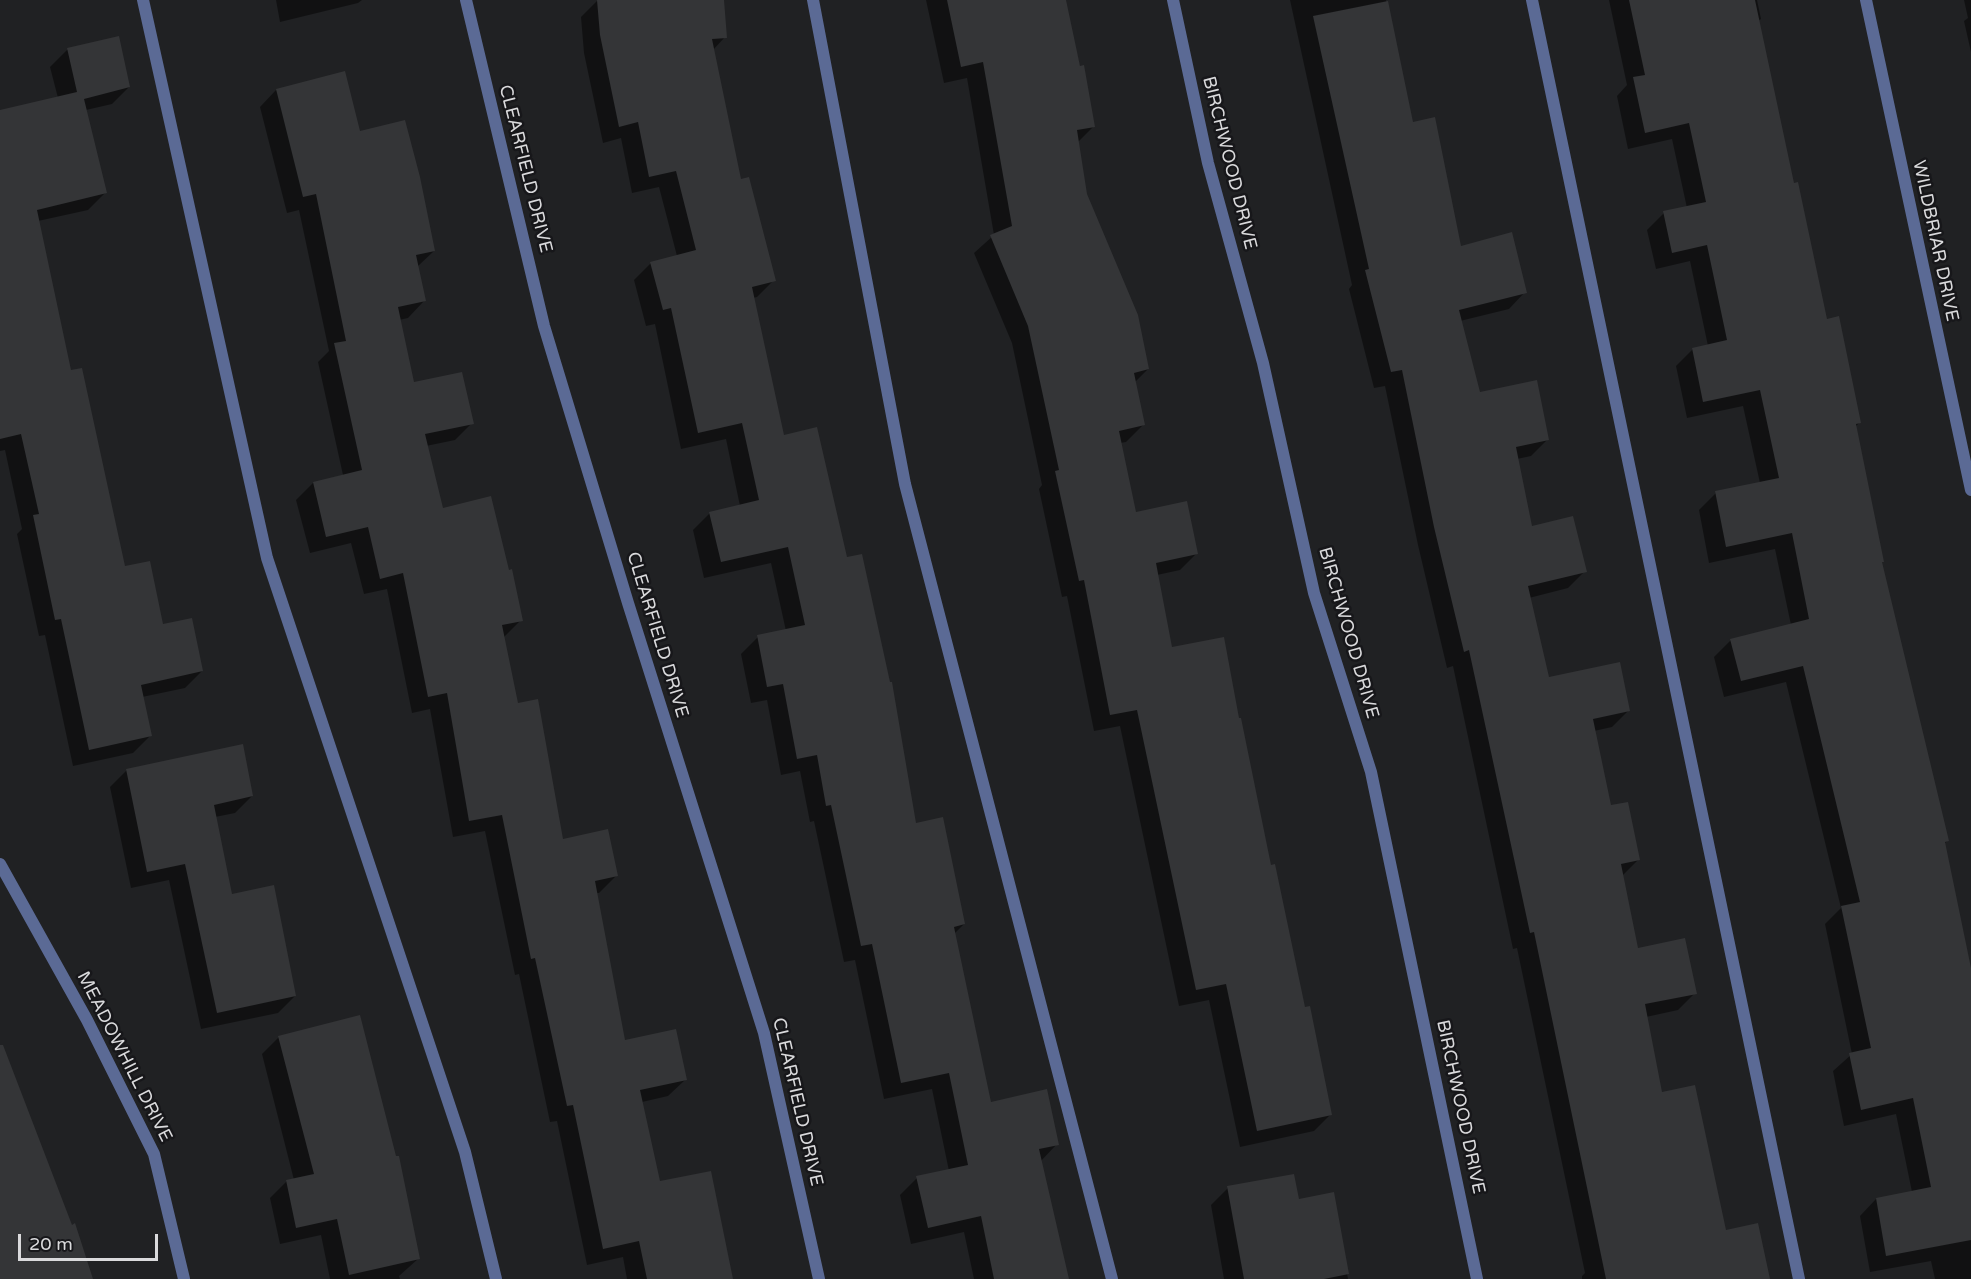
<!DOCTYPE html>
<style>
body{margin:0}
#map{position:relative;width:1971px;height:1279px;overflow:hidden;background:#202123;font-family:"Varela Round",sans-serif}
canvas{display:block}
.scale{position:absolute;left:18px;top:1234px;width:140px;height:27px;box-sizing:border-box;border:3px solid #dadadc;border-top:0;padding-left:8px;font-size:18px;line-height:21px;white-space:nowrap;color:#dadadc;-webkit-text-stroke:4px #17171a;paint-order:stroke}
</style>
<div id="map">
<canvas width="1971" height="1279"></canvas>
<div class="scale">20 m</div>
</div>
<script>
const ctx = document.querySelector('canvas').getContext('2d');
ctx.lineJoin = 'round';
function fill(path, color) { ctx.fillStyle = color; ctx.fill(path, 'evenodd'); }
function strokePath(path, color, width, dash) { ctx.strokeStyle = color; ctx.lineWidth = width; ctx.lineCap = dash ? 'butt' : 'round'; ctx.setLineDash(dash || []); ctx.stroke(path); }
function write(font, color, halo, rows, align = 'center') {
  ctx.font = font + ' "Varela Round",sans-serif'; ctx.lineWidth = 5; ctx.setLineDash([]); ctx.textBaseline = 'middle'; ctx.strokeStyle = halo; ctx.fillStyle = color; for (const [text, x, y, turn = 0] of rows) {
    ctx.save(); ctx.translate(x, y); ctx.rotate((+turn || 0) * Math.PI / 180); ctx.textAlign = isNaN(turn) ? turn : align; if (halo) ctx.strokeText(text, 0, 0); ctx.fillText(text, 0, 0); ctx.restore();
  }
}
fill(new Path2D(`
 M 276,0 L 362,0 L 358,3 L 280,22 Z
 M 598,0 L 722,0 L 725,37 L 713,50 L 740,181 L 774,280 L 757,297 L 753,298 L 783,437 L 846,559 L 915,824 L 964,924 L 954,934 L 989,1103 L 1057,1144 L 1040,1162 L 1066,1279 L 974,1279 L 964,1232 L 911,1244 L 900,1195 L 917,1178 L 949,1171 L 932,1089 L 884,1099 L 855,960 L 844,962 L 814,821 L 810,822 L 800,771 L 781,775 L 767,700 L 751,703 L 741,654 L 758,637 L 786,631 L 771,563 L 704,578 L 693,530 L 710,513 L 740,506 L 726,439 L 681,449 L 655,324 L 646,326 L 634,280 L 651,263 L 677,256 L 659,187 L 632,193 L 621,138 L 603,143 L 584,53 L 581,17 Z
 M 926,0 L 1064,0 L 1094,126 L 1077,143 L 1086,194 L 1148,369 L 1135,382 L 1143,425 L 1126,442 L 1120,443 L 1135,514 L 1197,553 L 1180,570 L 1157,575 L 1171,649 L 1270,867 L 1331,1114 L 1314,1131 L 1240,1147 L 1209,1000 L 1179,1006 L 1120,726 L 1094,731 L 1067,596 L 1062,597 L 1039,489 L 1042,485 L 1012,343 L 974,253 L 994,235 L 967,78 L 944,83 Z
 M 1290,0 L 1386,0 L 1412,124 L 1460,247 L 1525,292 L 1509,309 L 1460,321 L 1479,394 L 1548,439 L 1531,456 L 1517,459 L 1531,528 L 1585,571 L 1568,588 L 1529,598 L 1548,679 L 1629,710 L 1612,727 L 1594,731 L 1610,807 L 1638,860 L 1622,876 L 1637,950 L 1695,993 L 1678,1010 L 1646,1017 L 1661,1093 L 1725,1232 L 1765,1279 L 1582,1279 L 1582,1276 L 1585,1273 L 1517,948 L 1513,949 L 1453,666 L 1447,668 L 1418,545 L 1385,386 L 1374,388 L 1349,289 L 1352,285 Z
 M 1609,0 L 1757,0 L 1761,19 L 1758,21 L 1792,185 L 1826,320 L 1860,422 L 1855,427 L 1881,563 L 1948,840 L 1944,844 L 1971,975 L 1971,1279 L 1935,1279 L 1931,1261 L 1870,1272 L 1860,1216 L 1876,1199 L 1912,1192 L 1896,1114 L 1844,1126 L 1833,1071 L 1852,1054 L 1825,924 L 1841,908 L 1786,682 L 1724,697 L 1714,657 L 1731,640 L 1791,625 L 1775,549 L 1709,563 L 1699,510 L 1716,493 L 1760,483 L 1743,406 L 1687,418 L 1676,366 L 1693,349 L 1708,346 L 1690,261 L 1656,269 L 1647,230 L 1664,213 L 1687,208 L 1672,139 L 1628,149 L 1617,96 L 1627,85 Z
 M 1964,0 L 1971,0 L 1971,52 L 1964,21 L 1968,18 Z
 M 117,38 L 129,87 L 112,104 L 86,110 L 105,193 L 88,210 L 38,221 L 69,372 L 123,568 L 162,626 L 202,671 L 185,688 L 142,697 L 150,736 L 133,753 L 73,766 L 45,635 L 39,636 L 17,534 L 22,529 L 5,450 L 0,451 L 0,112 L 58,98 L 50,67 L 67,50 Z
 M 276,90 L 359,133 L 434,251 L 417,267 L 424,301 L 408,318 L 399,320 L 413,384 L 472,423 L 455,440 L 426,446 L 441,510 L 521,620 L 503,638 L 517,704 L 562,840 L 616,876 L 599,893 L 596,893 L 624,1042 L 685,1080 L 668,1096 L 642,1102 L 659,1183 L 730,1279 L 627,1279 L 623,1257 L 587,1265 L 557,1121 L 550,1122 L 519,974 L 515,975 L 485,831 L 453,837 L 430,709 L 412,713 L 387,589 L 364,594 L 351,543 L 310,553 L 296,500 L 313,483 L 343,475 L 318,362 L 329,351 L 299,210 L 287,213 L 260,107 Z
 M 127,770 L 252,796 L 235,813 L 215,817 L 231,896 L 295,996 L 278,1013 L 201,1029 L 169,880 L 131,888 L 110,787 Z
 M 279,1037 L 418,1259 L 399,1276 L 400,1279 L 330,1279 L 321,1235 L 280,1244 L 270,1198 L 287,1181 L 294,1180 L 262,1054 Z
 M 1228,1188 L 1297,1201 L 1333,1194 L 1348,1279 L 1224,1279 L 1211,1205 Z`), '#0007');
fill(new Path2D(`
 M 597,0 L 724,0 L 727,38 L 712,39 L 741,179 L 749,177 L 776,281 L 752,287 L 784,435 L 817,427 L 847,557 L 862,554 L 890,682 L 892,682 L 916,823 L 943,817 L 965,924 L 954,927 L 991,1102 L 1047,1089 L 1059,1145 L 1039,1149 L 1069,1279 L 994,1279 L 981,1216 L 928,1228 L 916,1176 L 968,1165 L 949,1073 L 901,1083 L 872,944 L 861,946 L 831,805 L 826,806 L 817,755 L 797,759 L 783,684 L 767,687 L 757,635 L 805,625 L 788,547 L 721,562 L 709,512 L 759,500 L 742,423 L 698,433 L 671,308 L 663,310 L 650,262 L 696,250 L 676,171 L 649,177 L 638,122 L 619,127 L 600,35 Z
 M 947,0 L 1066,0 L 1080,66 L 1084,65 L 1095,127 L 1077,130 L 1087,194 L 1138,315 L 1149,369 L 1134,373 L 1145,425 L 1119,431 L 1136,512 L 1187,501 L 1198,554 L 1156,563 L 1172,647 L 1224,637 L 1239,718 L 1241,718 L 1271,865 L 1275,864 L 1305,1007 L 1310,1006 L 1332,1115 L 1257,1131 L 1226,984 L 1196,990 L 1137,710 L 1110,715 L 1084,580 L 1079,581 L 1055,471 L 1059,470 L 1028,326 L 990,235 L 1012,226 L 983,62 L 961,67 Z
 M 1629,0 L 1755,0 L 1794,183 L 1798,182 L 1827,319 L 1839,316 L 1861,423 L 1856,424 L 1884,562 L 1882,562 L 1949,841 L 1945,842 L 1971,968 L 1971,1240 L 1886,1256 L 1876,1198 L 1931,1187 L 1913,1098 L 1861,1110 L 1849,1053 L 1871,1048 L 1841,906 L 1860,902 L 1803,666 L 1741,681 L 1730,639 L 1809,619 L 1792,533 L 1726,547 L 1715,491 L 1779,478 L 1760,390 L 1703,402 L 1692,348 L 1727,340 L 1707,245 L 1672,253 L 1663,211 L 1706,202 L 1689,123 L 1645,133 L 1633,77 L 1645,75 Z
 M 1388,1 L 1413,122 L 1435,117 L 1461,246 L 1512,232 L 1527,293 L 1459,310 L 1480,392 L 1537,380 L 1549,440 L 1516,447 L 1532,526 L 1573,516 L 1587,572 L 1528,586 L 1549,677 L 1620,662 L 1630,711 L 1593,719 L 1611,805 L 1628,802 L 1640,860 L 1621,864 L 1638,948 L 1685,938 L 1697,994 L 1645,1004 L 1662,1092 L 1695,1085 L 1726,1230 L 1758,1223 L 1770,1279 L 1606,1279 L 1534,932 L 1530,933 L 1469,650 L 1464,652 L 1434,527 L 1402,370 L 1391,372 L 1365,270 L 1369,269 L 1313,16 Z
 M 119,36 L 130,87 L 84,99 L 107,193 L 37,210 L 71,370 L 82,368 L 125,566 L 150,561 L 163,624 L 192,618 L 203,671 L 141,685 L 152,736 L 89,750 L 61,619 L 55,620 L 33,515 L 39,514 L 21,434 L 0,439 L 0,110 L 77,92 L 67,48 Z
 M 345,71 L 360,131 L 405,120 L 420,177 L 435,251 L 416,255 L 426,301 L 398,307 L 414,382 L 462,372 L 474,424 L 425,434 L 443,508 L 491,496 L 509,570 L 512,569 L 523,621 L 502,625 L 518,703 L 538,699 L 563,839 L 608,829 L 618,876 L 595,881 L 625,1040 L 676,1029 L 687,1080 L 640,1090 L 660,1181 L 711,1171 L 733,1279 L 647,1279 L 639,1241 L 603,1249 L 573,1105 L 567,1106 L 535,958 L 531,959 L 502,815 L 469,821 L 447,693 L 428,697 L 403,573 L 380,579 L 368,527 L 326,537 L 313,482 L 362,470 L 334,343 L 346,341 L 316,194 L 303,197 L 276,89 Z
 M 243,744 L 253,796 L 214,805 L 232,894 L 274,885 L 296,996 L 217,1013 L 185,864 L 147,872 L 126,769 Z
 M 360,1015 L 396,1156 L 399,1156 L 420,1259 L 349,1275 L 337,1219 L 296,1228 L 286,1180 L 314,1174 L 278,1036 Z
 M 0,1045 L 3,1045 L 72,1225 L 75,1223 L 93,1279 L 0,1279 Z
 M 1294,1174 L 1299,1199 L 1334,1192 L 1349,1274 L 1324,1279 L 1244,1279 L 1227,1186 Z`), '#343537');
strokePath(new Path2D(`
 M 143,0 L 267,558 L 465,1152 L 496,1279
 M 813,0 L 905,484 L 1112,1279
 M 1532,0 L 1799,1279`), '#5b6a95', 12);
strokePath(new Path2D(`
 M 466,0 L 544,326 L 628,603 L 764,1033 L 819,1279
 M 1866,0 L 1971,490
 M 0,864 L 87,1020 L 154,1154 L 184,1279`), '#5b6a95', 12);
strokePath(new Path2D(`
 M 1173,0 L 1208,163 L 1263,363 L 1314,593 L 1371,772 L 1477,1279`), '#5b6a95', 12);
write('18px', '#dadadc', '#17171a', [
 ["BIRCHWOOD DRIVE",1229,163,76],
 ["CLEARFIELD DRIVE",525,169,76],
 ["WILDBRIAR DRIVE",1935,241,78],
 ["BIRCHWOOD DRIVE",1348,633,74],
 ["CLEARFIELD DRIVE",657,635,73],
 ["MEADOWHILL DRIVE",124,1057,63],
 ["CLEARFIELD DRIVE",797,1102,77],
 ["BIRCHWOOD DRIVE",1460,1107,78]
]);
</script>
